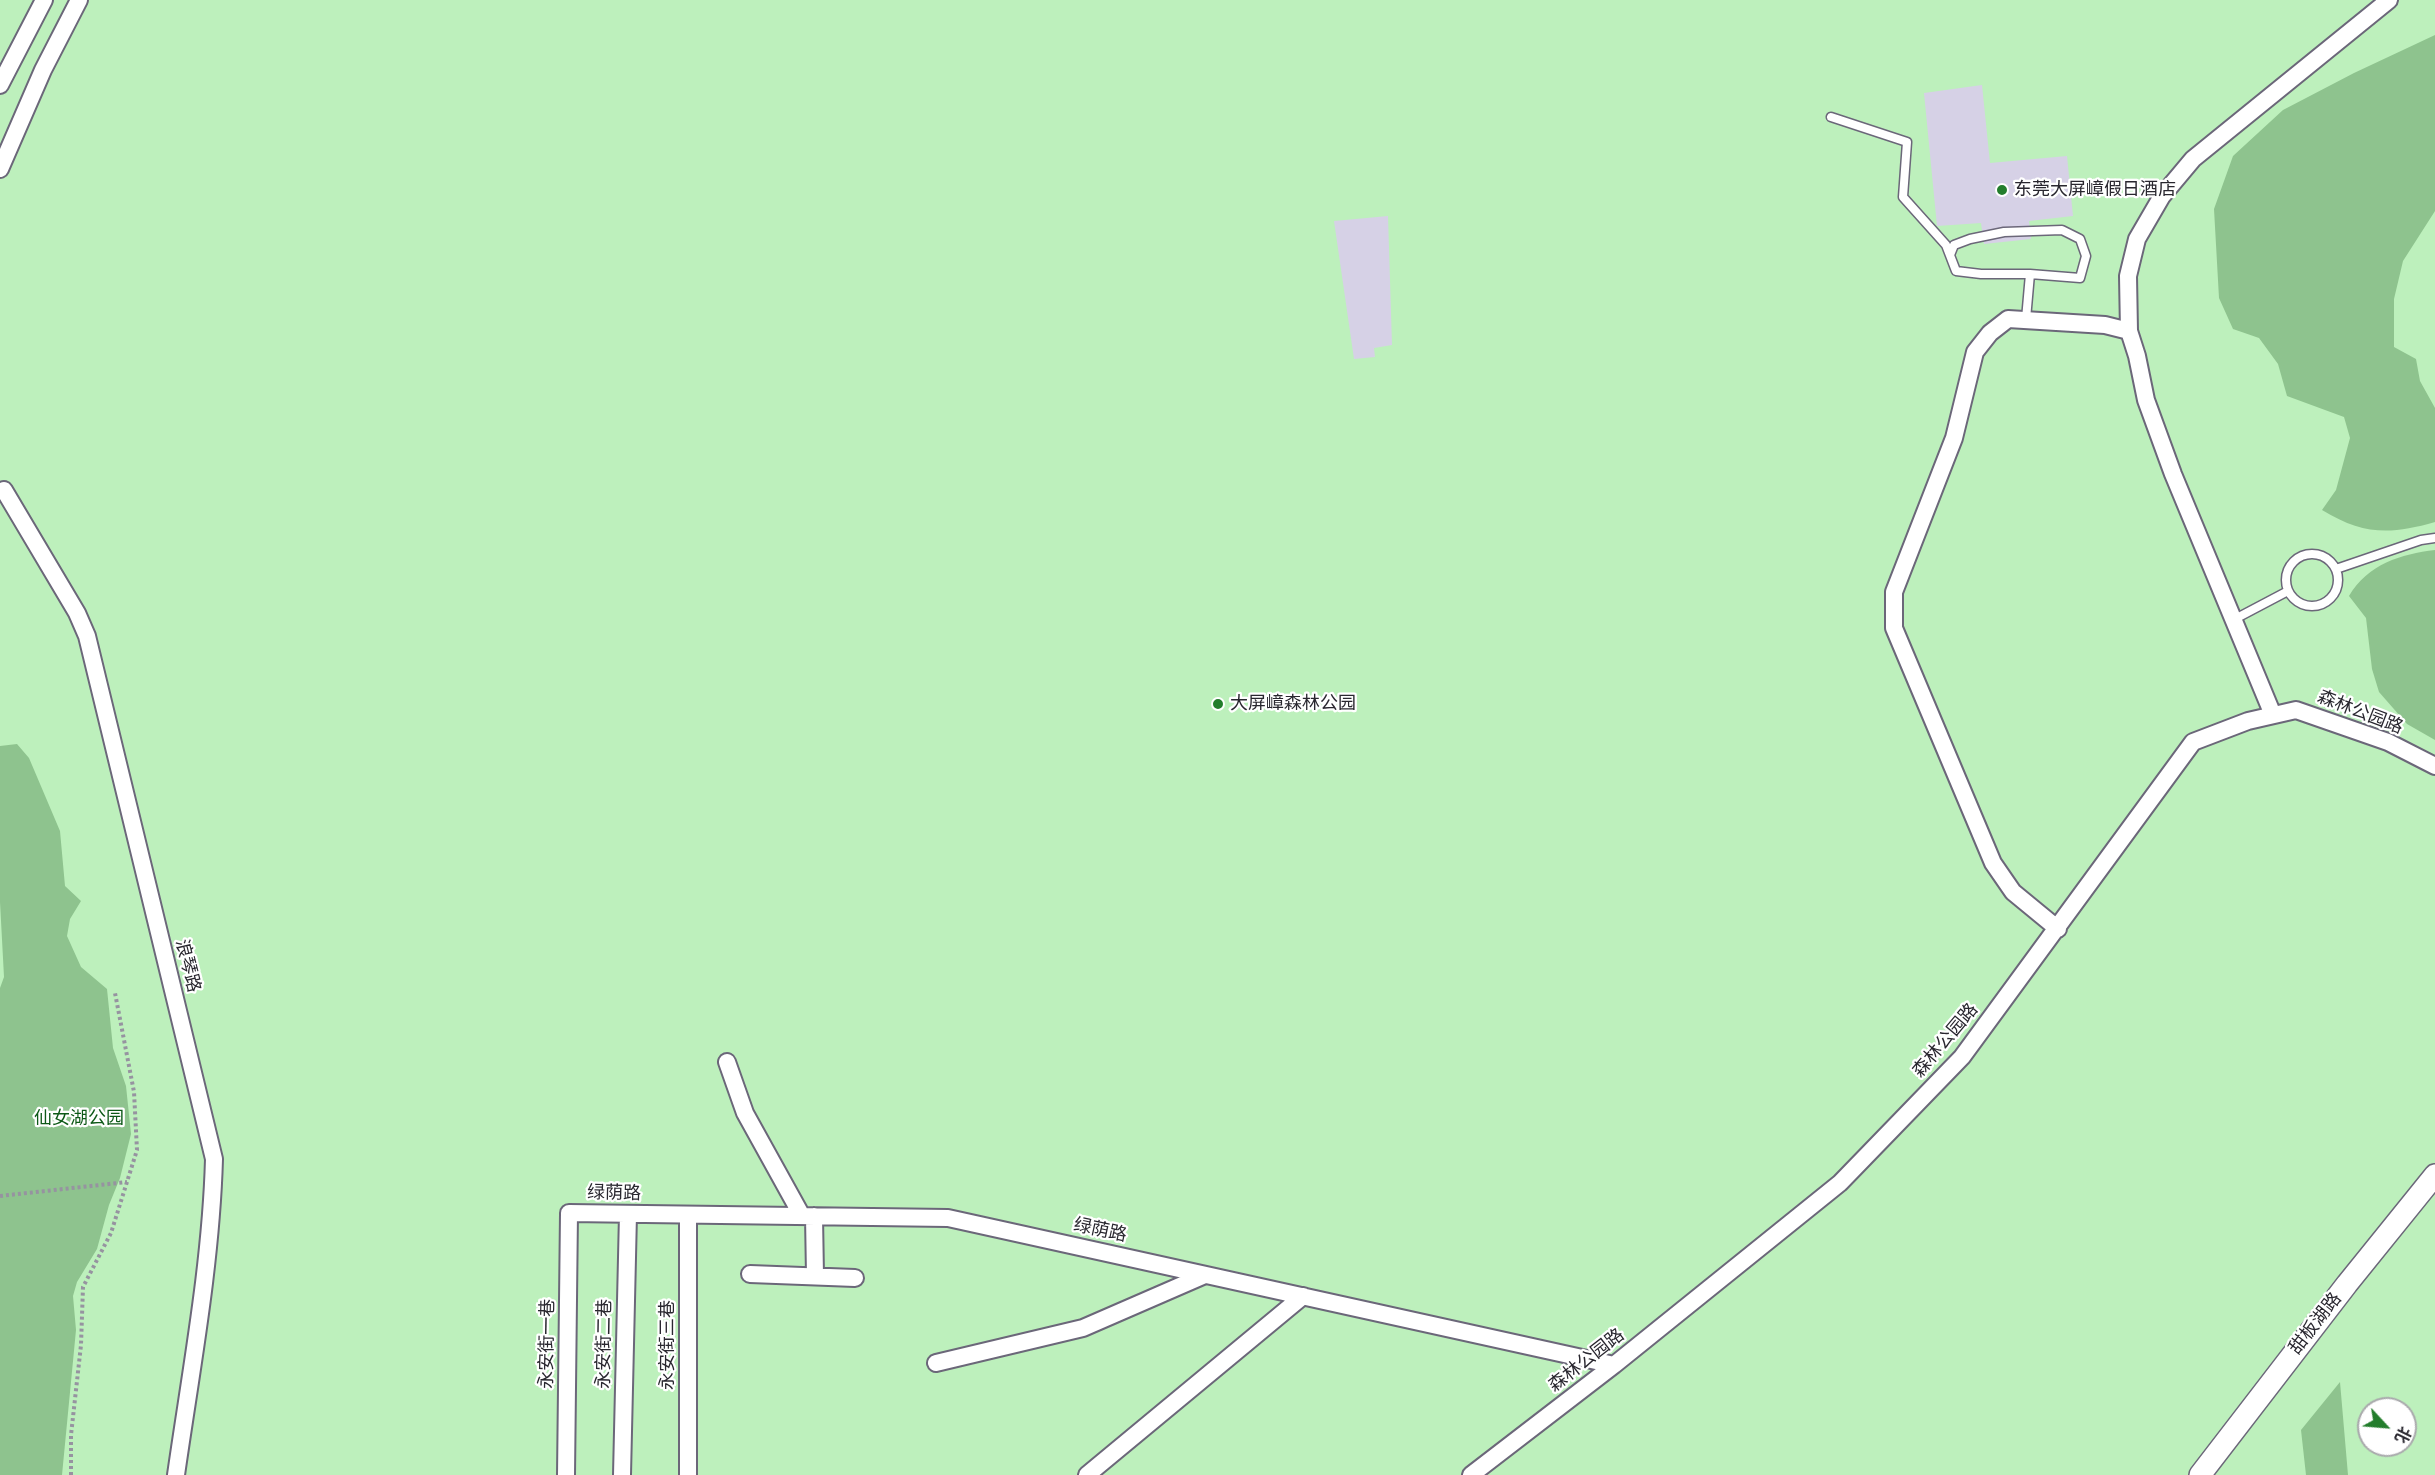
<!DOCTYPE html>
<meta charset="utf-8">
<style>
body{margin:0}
#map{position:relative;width:2435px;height:1475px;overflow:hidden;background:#efebfc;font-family:"Sofia Sans Condensed","Noto Sans SC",sans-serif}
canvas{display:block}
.north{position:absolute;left:2357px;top:1397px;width:60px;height:60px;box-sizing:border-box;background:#fff;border:2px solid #a9a9ac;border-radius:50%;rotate:116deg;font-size:16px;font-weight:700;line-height:24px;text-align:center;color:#29272f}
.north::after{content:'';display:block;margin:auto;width:21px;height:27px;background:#237d2c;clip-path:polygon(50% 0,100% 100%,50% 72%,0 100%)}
</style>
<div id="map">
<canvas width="2435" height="1475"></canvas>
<div class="north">北</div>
</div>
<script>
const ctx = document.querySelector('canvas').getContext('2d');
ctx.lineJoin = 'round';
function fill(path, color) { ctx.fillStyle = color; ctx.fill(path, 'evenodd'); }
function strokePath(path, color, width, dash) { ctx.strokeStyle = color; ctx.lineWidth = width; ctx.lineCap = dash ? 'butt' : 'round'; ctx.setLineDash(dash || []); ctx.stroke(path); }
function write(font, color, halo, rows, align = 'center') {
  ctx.font = font + ' "Sofia Sans Condensed","Noto Sans SC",sans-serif'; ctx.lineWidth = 4.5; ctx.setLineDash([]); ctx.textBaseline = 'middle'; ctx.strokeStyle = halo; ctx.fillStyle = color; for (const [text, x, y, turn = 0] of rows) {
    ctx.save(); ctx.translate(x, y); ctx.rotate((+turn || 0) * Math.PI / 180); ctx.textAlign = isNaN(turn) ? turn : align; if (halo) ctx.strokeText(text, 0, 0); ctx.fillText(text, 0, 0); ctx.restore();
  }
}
fill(new Path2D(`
 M 0,0 L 2435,0 L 2435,1475 L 0,1475 ZM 2369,1409 L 2405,1409 L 2405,1445 L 2369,1445 Z`), '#bdf0bc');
fill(new Path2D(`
 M 2435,35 L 2435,211 L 2403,261 L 2394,299 L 2394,347 L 2416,359 L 2420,381 L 2435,408 L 2435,522 C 2390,535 2363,535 2322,510 L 2336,490 L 2350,438 L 2344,417 L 2287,396 L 2278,364 L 2259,338 L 2233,329 L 2219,298 L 2214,209 L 2233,156 L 2283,110 L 2354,73 Z
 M 2435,550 L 2435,740 L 2407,724 L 2379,692 L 2372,669 L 2366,618 L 2349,596 C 2368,564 2401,554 2435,550 Z
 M 17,744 L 29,758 L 60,831 L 65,886 L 81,901 L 70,919 L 67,936 L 81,967 L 107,989 L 113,1048 L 126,1086 L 131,1134 L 120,1178 L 109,1205 L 97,1249 L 77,1282 L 73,1296 L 76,1330 L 62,1475 L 0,1475 L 0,988 L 4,977 L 0,902 L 0,746 Z
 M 2340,1382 L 2348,1475 L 2306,1475 L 2301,1430 Z`), '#8ec38e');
fill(new Path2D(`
 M 1982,85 L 1990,163 L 2067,156 L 2073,216 L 2029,221 L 2031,239 L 1984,244 L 1981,223 L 1937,226 L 1924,93 Z
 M 1388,216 L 1392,345 L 1374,348 L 1375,357 L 1354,359 L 1334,221 Z`), '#d6d1e6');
const service = new Path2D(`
 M 1831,117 L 1907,142 L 1903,197 L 1946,245 L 1956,271 L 1981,274 L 2030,274 L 2026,319
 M 1950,255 L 1954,245 L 1970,239 L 2004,232 L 2062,230 L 2080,239 L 2086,256 L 2080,278 L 2030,274
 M2286 580a26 26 0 1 1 52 0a26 26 0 1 1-52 0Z
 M 2336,569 L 2421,540 L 2435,538
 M 2233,620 L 2288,591`);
const minor = new Path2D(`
 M 0,85 L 44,0
 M 0,169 L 43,70 L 79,0
 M 4,490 L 77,613 L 87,636 L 214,1159 C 211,1265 191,1370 176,1475
 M 2273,715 L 2173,474 L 2146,400 L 2137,356 L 2129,331 L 2128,276 L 2137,239 L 2162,196 L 2193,159 L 2389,0
 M 2058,929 L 2013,892 L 1993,863 L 1894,628 L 1894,592 L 1954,438 L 1975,352 L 1990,333 L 2008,319 L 2105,325 L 2129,331
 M 727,1062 L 745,1113 L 802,1216
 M 688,1215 L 688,1475
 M 814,1216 L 815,1276
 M 750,1274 L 855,1278
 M 936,1363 L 1083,1328 L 1205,1275
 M 566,1475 L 569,1213 L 948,1218 L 1614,1365
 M 622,1475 L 628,1214
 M 1087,1475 L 1303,1296
 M 1471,1475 L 1614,1365 L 1840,1183 L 1962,1057 L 2193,742 L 2248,721 L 2296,710 L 2388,742 L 2435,766`);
const tertiary = new Path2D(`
 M 2200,1475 L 2347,1284 L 2435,1175`);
strokePath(service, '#6b6779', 11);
strokePath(minor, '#6b6779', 20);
strokePath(tertiary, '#6b6779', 24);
strokePath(new Path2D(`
 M 0,1196 L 127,1182
 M 71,1475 L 71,1435 L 81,1345 L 83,1287 L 111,1233 L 137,1150 L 134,1092 L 115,993`), '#9693a0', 4, [3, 3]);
strokePath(service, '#fff', 8);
strokePath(minor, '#fff', 16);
strokePath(tertiary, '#fff', 21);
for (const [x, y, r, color] of [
 [2002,190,6,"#237d2c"],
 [1218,704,6,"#237d2c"]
]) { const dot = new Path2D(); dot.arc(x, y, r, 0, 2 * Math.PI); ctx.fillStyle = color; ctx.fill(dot); strokePath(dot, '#fff', 2); }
write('18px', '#29272f', '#fff', [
 ["东莞大屏嶂假日酒店",2014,190],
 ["大屏嶂森林公园",1230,704]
], 'left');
write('18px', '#29272f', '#fff', [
 ["森林公园路",2360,713,21],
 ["浪琴路",187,966,76],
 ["森林公园路",1946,1041,-50],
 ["绿荫路",614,1194,1],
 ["绿荫路",1100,1231,12],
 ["甜板湖路",2316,1324,-52],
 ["永安街一巷",548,1344,-89],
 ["永安街二巷",605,1344,-89],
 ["永安街三巷",668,1345,-90],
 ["森林公园路",1587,1361,-38]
]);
write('18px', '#0d5917', '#fff', [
 ["仙女湖公园",79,1119]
]);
</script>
